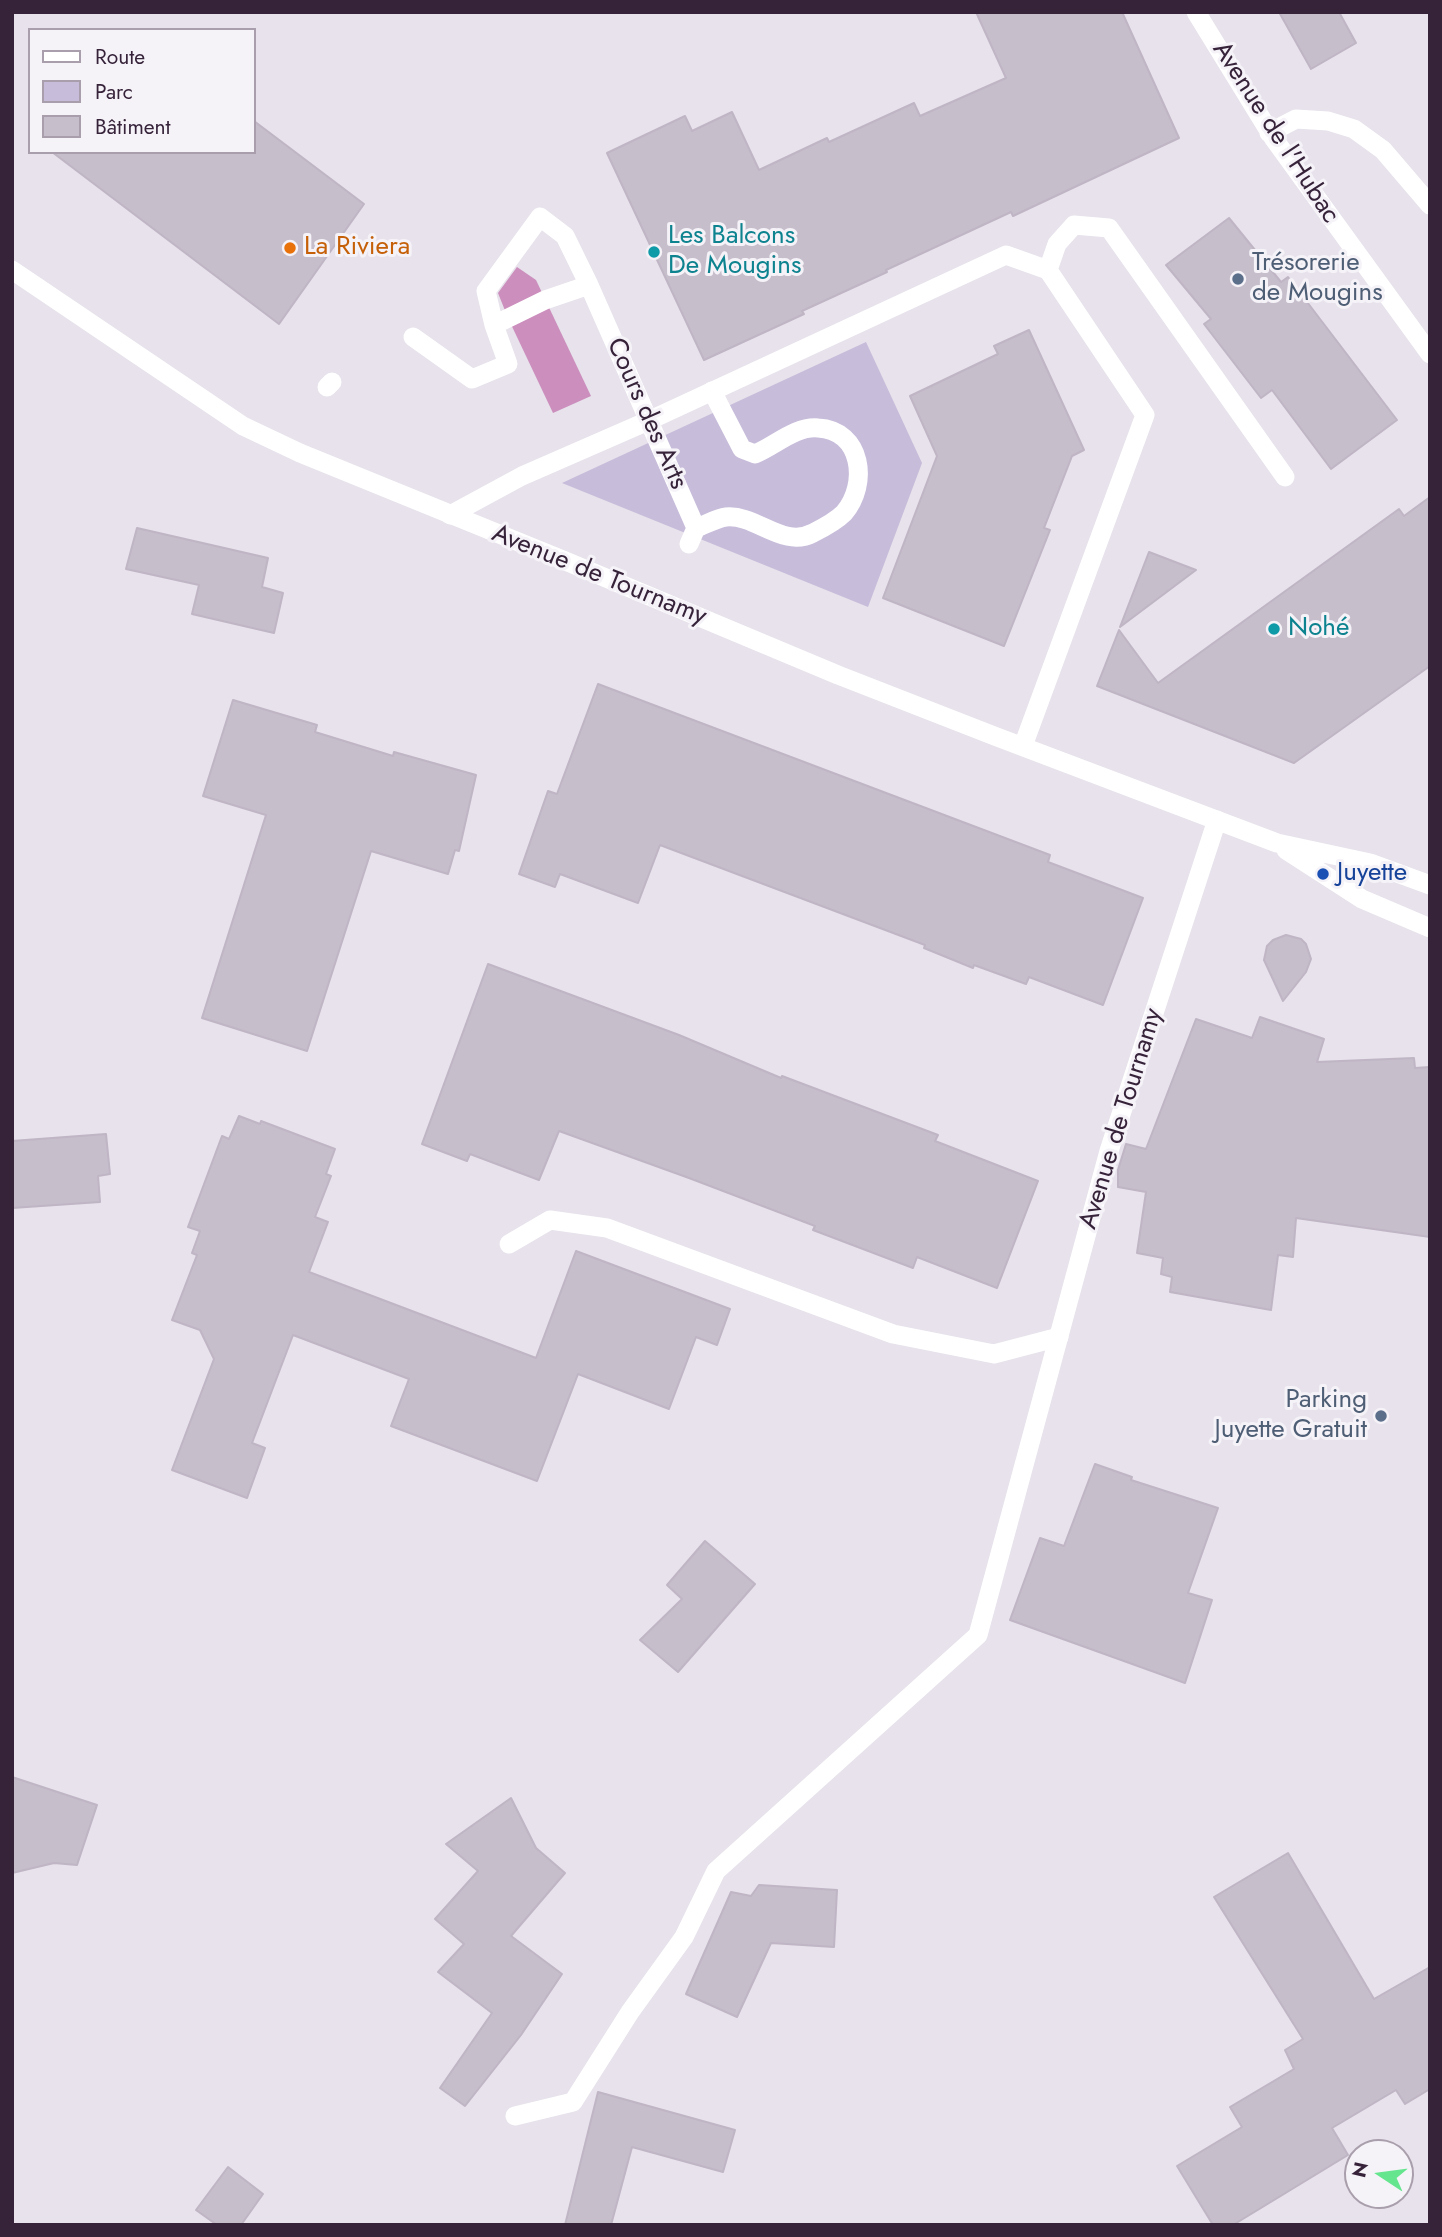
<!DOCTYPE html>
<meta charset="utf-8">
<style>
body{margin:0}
#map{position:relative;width:1442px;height:2237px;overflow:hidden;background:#e7e2eb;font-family:Jost,sans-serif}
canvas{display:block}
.frame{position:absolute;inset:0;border:14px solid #36233a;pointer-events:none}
.legend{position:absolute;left:28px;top:28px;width:228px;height:126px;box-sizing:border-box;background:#f5f2f8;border:2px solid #a99fac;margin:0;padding:9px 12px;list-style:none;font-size:21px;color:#36233a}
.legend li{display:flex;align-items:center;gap:14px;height:35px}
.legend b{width:35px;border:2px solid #a99fac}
.north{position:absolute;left:1344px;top:2139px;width:70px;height:70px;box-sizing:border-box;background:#f5f2f8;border:2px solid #a99fac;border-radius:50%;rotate:283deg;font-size:19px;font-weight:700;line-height:28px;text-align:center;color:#36233a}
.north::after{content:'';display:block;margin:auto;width:24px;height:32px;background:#65e68e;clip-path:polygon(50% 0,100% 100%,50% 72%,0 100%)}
</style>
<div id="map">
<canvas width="1442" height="2237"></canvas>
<div class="frame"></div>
<ul class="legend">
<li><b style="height:9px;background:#fff"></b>Route</li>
<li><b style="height:19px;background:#c7bcda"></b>Parc</li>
<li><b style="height:19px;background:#c6becb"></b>Bâtiment</li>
</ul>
<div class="north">N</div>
</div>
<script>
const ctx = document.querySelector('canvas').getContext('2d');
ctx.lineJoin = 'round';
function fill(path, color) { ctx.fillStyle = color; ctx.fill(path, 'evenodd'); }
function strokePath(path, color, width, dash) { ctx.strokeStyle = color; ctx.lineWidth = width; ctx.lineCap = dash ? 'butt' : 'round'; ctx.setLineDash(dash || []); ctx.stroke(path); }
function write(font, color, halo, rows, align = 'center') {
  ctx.font = font + ' Jost,sans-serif'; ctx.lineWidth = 6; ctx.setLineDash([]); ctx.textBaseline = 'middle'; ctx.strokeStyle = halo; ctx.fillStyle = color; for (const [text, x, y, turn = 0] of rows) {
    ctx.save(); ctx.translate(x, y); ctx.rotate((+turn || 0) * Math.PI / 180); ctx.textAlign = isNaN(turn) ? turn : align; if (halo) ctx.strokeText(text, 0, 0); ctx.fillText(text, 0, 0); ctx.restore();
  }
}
fill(new Path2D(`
 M 866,342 L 922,463 L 868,607 L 562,483 Z`), '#c7bcda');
fill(new Path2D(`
 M 517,267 L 536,280 L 591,396 L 553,413 L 508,318 L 498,293 Z`), '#cb8ebd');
const building = new Path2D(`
 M 976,12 L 1122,12 L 1179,138 L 1013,216 L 1011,212 L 886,270 L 887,272 L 802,311 L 804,314 L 704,360 L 607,153 L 685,116 L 692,131 L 732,112 L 759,170 L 827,138 L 829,142 L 914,103 L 920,116 L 1006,78 Z
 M 1279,12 L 1339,12 L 1356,43 L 1311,69 Z
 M 254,121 L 364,204 L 279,324 L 52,152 L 254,152 Z
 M 1229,218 L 1281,282 L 1288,277 L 1397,420 L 1331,469 L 1272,390 L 1261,398 L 1204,324 L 1211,319 L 1166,265 Z
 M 1029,330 L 1084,450 L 1072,456 L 1044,528 L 1050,530 L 1004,646 L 883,598 L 937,456 L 910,396 L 998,354 L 994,346 Z
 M 1430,497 L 1430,666 L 1294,763 L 1097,686 L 1119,630 L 1158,683 L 1399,509 L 1404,516 Z
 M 137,528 L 268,558 L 262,587 L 283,593 L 274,633 L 192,614 L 199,585 L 126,569 Z
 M 1149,552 L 1196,570 L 1120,627 Z
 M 598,684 L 1050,855 L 1048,862 L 1143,898 L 1103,1005 L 1029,977 L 1026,984 L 974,965 L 973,968 L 924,948 L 925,945 L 660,845 L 638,903 L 560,874 L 555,887 L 519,874 L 548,791 L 557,794 Z
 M 233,700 L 317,725 L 315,732 L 393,756 L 394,752 L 476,775 L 459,851 L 455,850 L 448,874 L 371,851 L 307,1051 L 202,1018 L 266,815 L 203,796 Z
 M 1286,935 L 1301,939 L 1306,944 L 1311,959 L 1306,972 L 1283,1001 L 1264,960 L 1267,946 L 1273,940 Z
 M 488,964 L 679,1035 L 781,1078 L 782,1076 L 938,1135 L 935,1141 L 1038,1181 L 997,1288 L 917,1257 L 913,1268 L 813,1230 L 815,1226 L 689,1178 L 559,1131 L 539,1180 L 470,1154 L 467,1161 L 422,1144 Z
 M 1260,1017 L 1324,1039 L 1317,1062 L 1414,1058 L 1415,1068 L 1430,1067 L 1430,1237 L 1296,1218 L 1293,1257 L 1278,1255 L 1271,1310 L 1170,1292 L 1172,1277 L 1161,1274 L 1163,1258 L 1137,1253 L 1146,1192 L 1118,1187 L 1118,1170 L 1126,1144 L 1146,1149 L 1196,1019 L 1252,1038 Z
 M 239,1116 L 260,1124 L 261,1121 L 335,1149 L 326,1174 L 331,1176 L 315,1217 L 328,1222 L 309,1272 L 536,1358 L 576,1251 L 730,1309 L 717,1345 L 696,1337 L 669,1409 L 578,1374 L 537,1481 L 391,1426 L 409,1379 L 293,1335 L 252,1443 L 265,1448 L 247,1498 L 172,1470 L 214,1359 L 200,1330 L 172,1320 L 197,1255 L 192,1253 L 200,1231 L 188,1227 L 222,1136 L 229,1139 Z
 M 106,1134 L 110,1174 L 98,1176 L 100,1202 L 12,1208 L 12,1141 Z
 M 1095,1464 L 1132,1477 L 1131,1480 L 1218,1508 L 1188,1593 L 1212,1600 L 1185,1683 L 1010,1620 L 1040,1538 L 1064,1546 Z
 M 705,1541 L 755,1584 L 678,1672 L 640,1640 L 682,1599 L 667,1585 Z
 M 12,1777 L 97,1805 L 77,1865 L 54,1863 L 12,1873 Z
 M 511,1798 L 536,1848 L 565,1873 L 511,1936 L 562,1974 L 521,2035 L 465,2106 L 440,2088 L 492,2013 L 438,1972 L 464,1944 L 435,1919 L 478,1871 L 446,1844 Z
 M 1288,1853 L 1374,1999 L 1430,1967 L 1430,2089 L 1405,2104 L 1396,2090 L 1332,2128 L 1348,2155 L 1233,2225 L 1213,2225 L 1177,2166 L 1242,2127 L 1230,2107 L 1294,2069 L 1285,2050 L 1303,2039 L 1214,1897 Z
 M 759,1885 L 837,1890 L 834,1947 L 771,1943 L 737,2017 L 686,1994 L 731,1892 L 751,1896 Z
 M 598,2092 L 735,2130 L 723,2172 L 632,2147 L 611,2225 L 565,2225 Z
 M 228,2167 L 263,2194 L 241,2225 L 217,2225 L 196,2210 Z`);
fill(building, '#c6becb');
strokePath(building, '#bfb5c4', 2);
strokePath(new Path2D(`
 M 1048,270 L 1057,244 L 1074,225 L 1109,228 L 1285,477
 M 450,515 L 522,476 L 648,421 L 1006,255 L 1048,270 L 1145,415 L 1023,746
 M 509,1244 L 550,1220 L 607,1228 L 893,1334 L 994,1354 L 1059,1337`), '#fff', 19);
strokePath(new Path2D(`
 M 494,325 L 486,291 L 540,217 L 565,236 L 589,285
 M 413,337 L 472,379 L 508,364 L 494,325 L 545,300 L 589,285 L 696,528 L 689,544
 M 327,387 L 332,382
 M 696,528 C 705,525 717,518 726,517 C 756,514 783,549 813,533 C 823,528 836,521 844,513 C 869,484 862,430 818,428 C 795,426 775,446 755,454 L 742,449 L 712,391`), '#fff', 19);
strokePath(new Path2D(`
 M 1196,12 L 1274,139 L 1430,354
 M 1269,133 L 1296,119 L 1328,121 L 1354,129 L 1383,150 L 1430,205
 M 515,2116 L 573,2102 L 630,2012 L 684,1937 L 716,1871 L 978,1635 L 1109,1151 L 1217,820`), '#fff', 19);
strokePath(new Path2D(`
 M 12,270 L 243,426 L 300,453 L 563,560 L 838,675 L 997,737 L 1277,843 L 1370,863 L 1430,885
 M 1286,850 L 1362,899 L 1430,928`), '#fff', 19);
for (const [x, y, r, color] of [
 [290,248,7,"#e8710a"],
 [654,252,7,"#0f9aa8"],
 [1238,279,7,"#5c6f8a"],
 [1274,629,7,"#0f9aa8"],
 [1323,874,7,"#1a4fb4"],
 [1381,1416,7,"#5c6f8a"]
]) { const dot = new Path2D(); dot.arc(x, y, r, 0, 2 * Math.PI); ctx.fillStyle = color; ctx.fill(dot); strokePath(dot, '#f5f2f8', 2.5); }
write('26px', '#36233a', '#f5f2f8', [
 ["Avenue de l'Hubac",1275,133,57],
 ["Cours des Arts",646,414,66],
 ["Avenue de Tournamy",599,576,22],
 ["Avenue de Tournamy",1122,1119,-73]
]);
write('26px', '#0d838f', '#f5f2f8', [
 ["Les Balcons",668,237],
 ["De Mougins",668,267],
 ["Nohé",1288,629]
], 'left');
write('26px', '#c56008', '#f5f2f8', [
 ["La Riviera",304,248]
], 'left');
write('26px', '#4e5e75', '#f5f2f8', [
 ["Trésorerie",1252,264],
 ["de Mougins",1252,294],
 ["Parking",1367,1401,"right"],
 ["Juyette Gratuit",1367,1431,"right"]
], 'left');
write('26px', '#164399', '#f5f2f8', [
 ["Juyette",1337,874]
], 'left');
</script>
